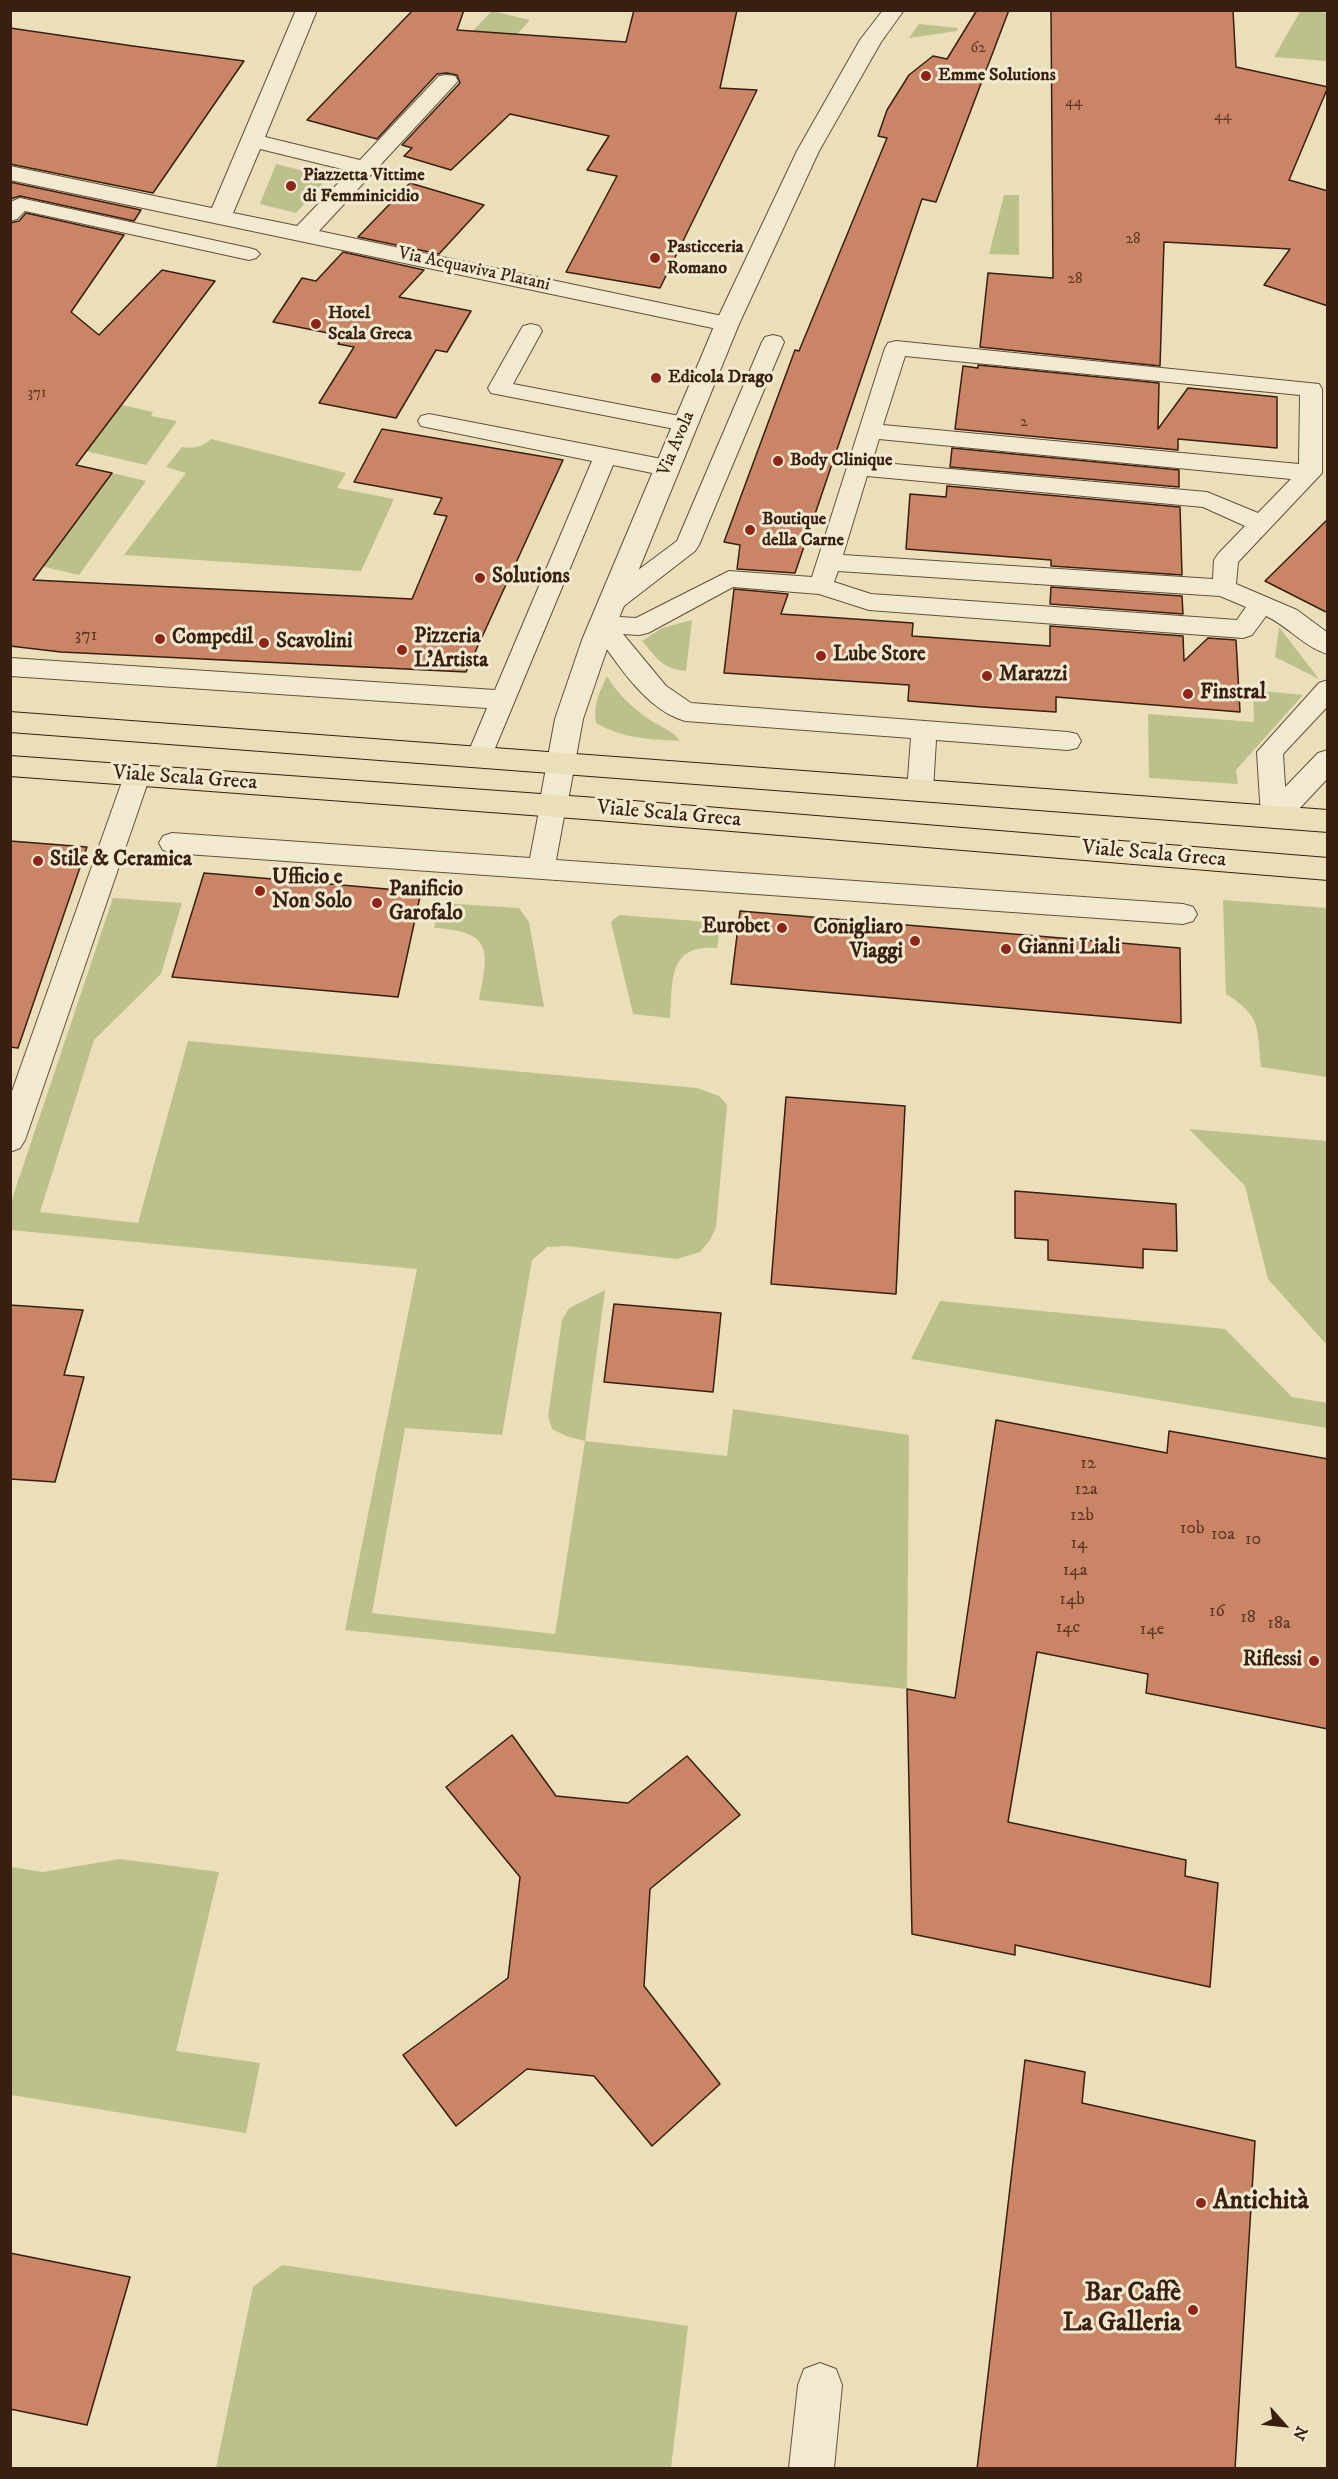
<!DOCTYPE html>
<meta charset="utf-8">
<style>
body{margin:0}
#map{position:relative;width:1338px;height:2479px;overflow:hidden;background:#eadfb8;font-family:"IM FELL DW Pica",serif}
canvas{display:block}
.frame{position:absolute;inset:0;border:12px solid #391f0f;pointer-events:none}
.north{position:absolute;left:1254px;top:2395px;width:60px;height:60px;-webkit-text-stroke:4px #f1ead1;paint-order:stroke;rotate:117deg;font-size:16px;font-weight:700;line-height:24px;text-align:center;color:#391f0f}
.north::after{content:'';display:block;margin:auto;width:21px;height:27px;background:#391f0f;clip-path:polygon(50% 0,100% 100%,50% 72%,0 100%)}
</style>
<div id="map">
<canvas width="1338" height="2479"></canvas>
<div class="frame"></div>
<div class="north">N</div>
</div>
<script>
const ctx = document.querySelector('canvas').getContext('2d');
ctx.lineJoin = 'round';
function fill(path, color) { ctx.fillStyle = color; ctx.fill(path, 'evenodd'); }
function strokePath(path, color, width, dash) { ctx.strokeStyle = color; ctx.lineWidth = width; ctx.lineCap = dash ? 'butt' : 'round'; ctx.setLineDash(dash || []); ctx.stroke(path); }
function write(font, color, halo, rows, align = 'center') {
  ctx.font = font + ' "IM FELL DW Pica",serif'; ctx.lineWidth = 6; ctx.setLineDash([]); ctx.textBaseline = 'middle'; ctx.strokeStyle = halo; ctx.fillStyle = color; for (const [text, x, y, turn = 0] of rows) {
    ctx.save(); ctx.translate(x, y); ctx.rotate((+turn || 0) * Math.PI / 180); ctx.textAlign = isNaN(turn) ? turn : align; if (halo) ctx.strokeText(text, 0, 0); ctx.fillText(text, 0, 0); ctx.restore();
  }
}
fill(new Path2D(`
 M 1301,10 L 1327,13 L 1327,61 L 1274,57 Z
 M 492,11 L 530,20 L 478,76 L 435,70 Z
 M 919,24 L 958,28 L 957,31 L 909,38 Z
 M 276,164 L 329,177 L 296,213 L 260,204 Z
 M 1004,195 L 1019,195 L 1019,255 L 989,254 Z
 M 53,389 L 153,412 L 151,416 L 177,421 L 146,465 L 17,435 Z
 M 211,439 L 346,473 L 337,488 L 394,499 L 361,571 L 124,555 L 186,473 L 166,467 L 182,447 C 194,449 202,447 211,439 Z
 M 112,473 L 146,481 L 79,575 L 11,559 L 74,524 Z
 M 692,620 L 686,671 C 662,669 657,658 642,641 L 662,628 Z
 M 1279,627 L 1319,679 L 1275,657 Z
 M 607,676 C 617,694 633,708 650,720 C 662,728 671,729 680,741 C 650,739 623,739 596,723 C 593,705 599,693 607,676 Z
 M 1253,690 L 1303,695 L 1236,770 L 1238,784 L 1149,778 L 1148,714 L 1254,722 Z
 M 113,898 L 182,903 L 161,974 L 94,1040 L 40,1212 L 138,1223 L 188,1041 L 697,1088 L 719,1096 L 727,1105 L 716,1227 L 710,1240 L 700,1252 L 677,1259 L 567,1246 L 547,1247 L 532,1260 L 502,1435 L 405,1428 L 372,1613 L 555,1634 L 585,1441 L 566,1436 L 552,1429 L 548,1416 L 562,1320 L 569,1308 L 605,1290 L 585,1441 L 727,1456 L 733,1409 L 909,1435 L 907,1689 L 345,1630 L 417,1269 L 11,1230 L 11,1202 Z
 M 1223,900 L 1327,908 L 1327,1077 L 1261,1067 C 1257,1029 1262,1016 1226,994 Z
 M 440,903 L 519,908 L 529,922 L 544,1007 L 479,1000 C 489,951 493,931 434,928 Z
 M 619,915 L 721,923 L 717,948 C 667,944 673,981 670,1018 L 633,1014 L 611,922 Z
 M 1189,1129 L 1327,1141 L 1327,1345 L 1268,1279 L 1245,1186 Z
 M 940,1301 L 1225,1329 L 1292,1397 L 1327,1403 L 1327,1428 L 911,1359 Z
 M 120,1859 L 219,1872 L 176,2051 L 260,2063 L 246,2133 L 11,2095 L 11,1867 L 43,1872 Z
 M 282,2265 L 688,2326 L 671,2468 L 216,2468 L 253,2287 Z`), '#bcc08b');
const building = new Path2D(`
 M 413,10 L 464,10 L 457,30 L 626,42 L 634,10 L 737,10 L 720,88 L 757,90 L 660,288 L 566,272 L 617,176 L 587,170 L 609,136 L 510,114 L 451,170 L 404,156 L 412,148 L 402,145 L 460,83 L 457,75 L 447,73 L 437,74 L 377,139 L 307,120 Z
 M 977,10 L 1009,10 L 936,202 L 922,199 L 795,573 L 737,569 L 740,545 L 724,542 L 795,350 L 799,351 L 887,138 L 878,136 L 887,110 L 909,75 L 933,56 L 947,59 Z
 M 1051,10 L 1233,10 L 1236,67 L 1328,87 L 1289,180 L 1328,191 L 1328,306 L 1264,285 L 1290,249 L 1164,242 L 1160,366 L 980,347 L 988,273 L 1053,278 Z
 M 10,28 L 133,46 L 244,61 L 153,193 L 10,164 Z
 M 10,182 L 141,210 L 134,221 L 20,196 L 10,199 Z
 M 410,183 L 484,205 L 439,254 L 358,237 Z
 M 26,213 L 124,235 L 71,312 L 99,335 L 162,270 L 215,281 L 76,465 L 112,473 L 33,580 L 412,599 L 447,516 L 434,514 L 442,498 L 354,482 L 382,429 L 563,460 L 466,672 L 61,652 L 10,646 L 10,223 L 19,221 Z
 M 343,252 L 424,270 L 399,297 L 471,311 L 447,352 L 436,350 L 396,418 L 319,403 L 354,347 L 338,344 L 343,336 L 273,322 L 302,278 L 316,281 Z
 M 978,365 L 1159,383 L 1158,429 L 1188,388 L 1277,397 L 1277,448 L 1178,439 L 1178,450 L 955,429 L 963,366 L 978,368 Z
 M 952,448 L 1179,470 L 1179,487 L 950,467 Z
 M 947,486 L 1180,507 L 1182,575 L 1051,566 L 1051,560 L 906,549 L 910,494 L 946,497 Z
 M 1328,519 L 1328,613 L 1265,581 Z
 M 1051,587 L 1182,596 L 1183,614 L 1050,604 Z
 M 734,589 L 788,594 L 781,614 L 913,623 L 912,636 L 1050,646 L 1050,626 L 1183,636 L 1184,661 L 1208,638 L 1236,640 L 1240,712 L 1056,697 L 1056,712 L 982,707 L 908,701 L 909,685 L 724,673 Z
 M 10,841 L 87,847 L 18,1048 L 10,1047 Z
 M 204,873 L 421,892 L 398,997 L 172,977 Z
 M 740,911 L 1180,948 L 1181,1023 L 731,984 Z
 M 786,1097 L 905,1106 L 896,1294 L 771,1284 Z
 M 1015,1191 L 1176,1204 L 1177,1251 L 1143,1249 L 1143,1268 L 1048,1260 L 1048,1240 L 1015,1238 Z
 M 614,1304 L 721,1313 L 713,1392 L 604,1382 Z
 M 10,1305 L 83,1310 L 64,1375 L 84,1377 L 55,1482 L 10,1479 Z
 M 996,1420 L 1167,1453 L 1169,1431 L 1328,1459 L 1328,1729 L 1146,1693 L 1148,1674 L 1037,1652 L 1008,1822 L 1186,1860 L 1185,1876 L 1218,1883 L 1210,1987 L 1015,1945 L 1015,1955 L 912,1934 L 907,1689 L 955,1698 Z
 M 512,1735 L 556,1796 L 628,1803 L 687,1756 L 740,1815 L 650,1889 L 644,1986 L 720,2084 L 652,2146 L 594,2076 L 527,2069 L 456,2126 L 403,2055 L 508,1978 L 520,1877 L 446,1787 Z
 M 1025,2060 L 1085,2072 L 1082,2103 L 1255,2141 L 1235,2469 L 977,2469 Z
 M 10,2253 L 130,2277 L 87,2425 L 10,2409 Z`);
fill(building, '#ca8567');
strokePath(building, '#391f0f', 1.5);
const service = new Path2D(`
 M 20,198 L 249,248 L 256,250 L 260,254 L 256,258 L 249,260 L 25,211 L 17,219 L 10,221 L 10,202 Z
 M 531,324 L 539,326 L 542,331 L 513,384 L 685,417 L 693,419 L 696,424 L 693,429 L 685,431 L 491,393 L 488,388 L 520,331 L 523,326 Z
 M 773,335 L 781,337 L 784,342 L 699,545 L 695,551 L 620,609 L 611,611 L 602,609 L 599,603 L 602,597 L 677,541 L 762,342 L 765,337 Z
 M 896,341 L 1319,384 L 1322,389 L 1322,473 L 1238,562 L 1236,584 L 1297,610 L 1328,633 L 1328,654 C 1305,648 1288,626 1266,616 L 1252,635 L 1243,638 L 869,610 L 819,594 L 733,587 L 648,633 L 639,635 L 623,634 L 666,686 L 691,703 L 1068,732 L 1077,734 L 1081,741 L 1077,748 L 1068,750 L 936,740 L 933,791 L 929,798 L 920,801 L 911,798 L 907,791 L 911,738 L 685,721 C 644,709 617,662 593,630 L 590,624 L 593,618 L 602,616 L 636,618 L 729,571 L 812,577 L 885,348 L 888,343 ZM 905,356 L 1300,395 L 1299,464 L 883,425 ZM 879,439 L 1291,479 L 1258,513 L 1207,492 L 872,462 ZM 867,476 L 1203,507 L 1245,526 L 1218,554 L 1214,560 L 1213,579 L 843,555 ZM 838,571 L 1220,596 L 1246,607 L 1237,620 L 871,594 L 834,582 Z
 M 429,414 L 667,460 L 675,463 L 679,468 L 675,473 L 667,476 L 613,465 L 488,765 L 479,767 L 470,765 L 466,758 L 487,708 L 10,676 L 10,658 L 495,690 L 592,461 L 421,426 L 418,421 L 421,416 Z
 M 1328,680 L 1328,706 L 1283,754 L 1287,817 L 1283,824 L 1274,827 L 1265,824 L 1261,817 L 1257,752 L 1319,683 Z
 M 137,767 L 146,769 L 150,776 L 25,1140 L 20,1148 L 10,1152 L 10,1097 L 124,776 L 128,769 Z
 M 553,796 L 562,799 L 566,806 L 556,860 L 1183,904 L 1193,907 L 1197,914 L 1193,921 L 1183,924 L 172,853 L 163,850 L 159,843 L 163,836 L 172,833 L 530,858 L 540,806 L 544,799 Z`);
const minor = new Path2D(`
 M 296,10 L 317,10 L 265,137 L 360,160 L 439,76 L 447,75 L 455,76 L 458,81 L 319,231 L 727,317 L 735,319 L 739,324 L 735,329 L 727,331 L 10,180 L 10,166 L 212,208 ZM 260,149 L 350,171 L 297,226 L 233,213 Z
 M 1328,750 L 1328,778 L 1284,825 L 1274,828 L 1264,825 L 1260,817 L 1264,809 L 1318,753 Z
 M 820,2363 L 836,2369 L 842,2385 L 834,2468 L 789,2468 L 798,2385 L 804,2369 Z`);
const tertiary = new Path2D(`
 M 883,10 L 904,10 L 881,42 L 819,151 L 739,324 L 610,640 L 583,719 L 567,806 L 563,814 L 553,817 L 543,814 L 539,806 L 555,719 L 582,640 L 715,324 L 797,151 L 860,40 Z`);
const primary = new Path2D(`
 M 10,712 L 1328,810 L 1328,832 L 10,732 Z
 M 10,756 L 597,798 L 1328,858 L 1328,880 L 597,820 L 10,776 Z`);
strokePath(service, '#654f39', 2);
strokePath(minor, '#654f39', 2);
strokePath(tertiary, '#654f39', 2);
strokePath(primary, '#391f0f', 2);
fill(service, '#f1ead1');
fill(minor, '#f1ead1');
fill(tertiary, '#f1ead1');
fill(primary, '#eadfb8');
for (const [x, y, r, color] of [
 [926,76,6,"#8f2418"],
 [291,186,6,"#8f2418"],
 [655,258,6,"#8f2418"],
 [316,324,6,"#8f2418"],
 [656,378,6,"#8f2418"],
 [778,461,6,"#8f2418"],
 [750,530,6,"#8f2418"],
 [480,578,6,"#8f2418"],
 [160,639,6,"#8f2418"],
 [264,643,6,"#8f2418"],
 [402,650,6,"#8f2418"],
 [821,656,6,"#8f2418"],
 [987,676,6,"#8f2418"],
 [1188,694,6,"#8f2418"],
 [38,861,6,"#8f2418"],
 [260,891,6,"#8f2418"],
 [377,903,6,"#8f2418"],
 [782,928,6,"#8f2418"],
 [915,941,6,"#8f2418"],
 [1006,949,6,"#8f2418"],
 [1314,1661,6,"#8f2418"],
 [1201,2203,6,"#8f2418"],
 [1193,2310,6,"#8f2418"]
]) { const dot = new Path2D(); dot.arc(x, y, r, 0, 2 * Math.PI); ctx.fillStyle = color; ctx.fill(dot); strokePath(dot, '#f1ead1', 2); }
write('15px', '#5d3825', null, [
 ["62",978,49],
 ["44",1074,103],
 ["44",1223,117],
 ["28",1133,240],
 ["28",1075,280],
 ["371",37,394],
 ["2",1024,423]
]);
write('bold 18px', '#391f0f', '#f1ead1', [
 ["Emme Solutions",938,76],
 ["Piazzetta Vittime",303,176],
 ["di Femminicidio",303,197],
 ["Pasticceria",667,248],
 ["Romano",667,269],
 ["Hotel",328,314],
 ["Scala Greca",328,335],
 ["Edicola Drago",668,378],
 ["Body Clinique",790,461],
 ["Boutique",762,520],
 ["della Carne",762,541]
], 'left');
write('18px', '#391f0f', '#f1ead1', [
 ["Via Acquaviva Platani",474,270,12],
 ["Via Avola",677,444,-67]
]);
write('18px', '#5d3825', null, [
 ["371",86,636],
 ["12",1088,1464],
 ["12a",1086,1490],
 ["12b",1082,1516],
 ["10b",1192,1529],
 ["10a",1223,1535],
 ["10",1253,1540],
 ["14",1079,1544],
 ["14a",1075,1571],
 ["14b",1072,1600],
 ["16",1217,1612],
 ["18",1248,1618],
 ["18a",1279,1624],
 ["14c",1068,1628],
 ["14e",1152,1630]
]);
write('bold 21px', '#391f0f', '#f1ead1', [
 ["Solutions",492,578],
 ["Pizzeria",414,638],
 ["L'Artista",414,662],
 ["Compedil",172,639],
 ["Scavolini",276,643],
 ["Lube Store",833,656],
 ["Marazzi",999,676],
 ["Finstral",1200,694],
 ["Stile & Ceramica",50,861],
 ["Ufficio e",272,879],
 ["Non Solo",272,903],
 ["Panificio",389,891],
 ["Garofalo",389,915],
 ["Eurobet",770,928,"right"],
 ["Conigliaro",903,929,"right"],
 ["Viaggi",903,953,"right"],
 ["Gianni Liali",1018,949],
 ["Riflessi",1302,1661,"right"]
], 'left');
write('21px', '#391f0f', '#f1ead1', [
 ["Viale Scala Greca",185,779,4],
 ["Viale Scala Greca",669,815,5],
 ["Viale Scala Greca",1154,855,5]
]);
write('bold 26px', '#391f0f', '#f1ead1', [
 ["Antichità",1213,2203],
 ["Bar Caffè",1181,2295,"right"],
 ["La Galleria",1181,2325,"right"]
], 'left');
</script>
